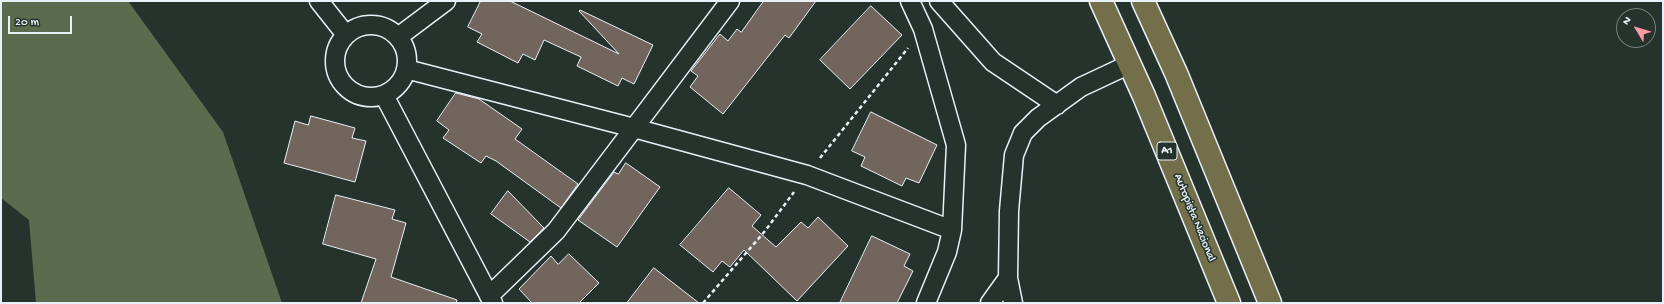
<!DOCTYPE html>
<style>
body{margin:0}
#map{position:relative;width:1664px;height:304px;overflow:hidden;background:#26332d;font-family:"Gochi Hand",sans-serif}
canvas{display:block}
.frame{position:absolute;inset:0;border:2px solid #e8f1f8;pointer-events:none}
.north{position:absolute;left:1616px;top:8px;width:40px;height:40px;box-sizing:border-box;background:#26332d;border:1px solid #747f7e;border-radius:50%;rotate:308deg;font-size:11px;font-weight:700;line-height:16px;text-align:center;color:#e8f1f8}
.north::after{content:'';display:block;margin:auto;width:14px;height:18px;background:#ff9aa2;clip-path:polygon(50% 0,100% 100%,50% 72%,0 100%)}
.scale{position:absolute;left:8px;top:16px;width:64px;height:18px;box-sizing:border-box;border:2px solid #e8f1f8;border-top:0;padding-left:5px;font-size:12px;line-height:14px;white-space:nowrap;color:#e8f1f8;-webkit-text-stroke:3px #26332d;paint-order:stroke}
</style>
<div id="map">
<canvas width="1664" height="304"></canvas>
<div class="frame"></div>
<div class="north">N</div>
<div class="scale">20 m</div>
</div>
<script>
const ctx = document.querySelector('canvas').getContext('2d');
ctx.lineJoin = 'round';
function fill(path, color) { ctx.fillStyle = color; ctx.fill(path, 'evenodd'); }
function strokePath(path, color, width, dash) { ctx.strokeStyle = color; ctx.lineWidth = width; ctx.lineCap = dash ? 'butt' : 'round'; ctx.setLineDash(dash || []); ctx.stroke(path); }
function write(font, color, halo, rows, align = 'center') {
  ctx.font = font + ' "Gochi Hand",sans-serif'; ctx.lineWidth = 3; ctx.setLineDash([]); ctx.textBaseline = 'middle'; ctx.strokeStyle = halo; ctx.fillStyle = color; for (const [text, x, y, turn = 0] of rows) {
    ctx.save(); ctx.translate(x, y); ctx.rotate((+turn || 0) * Math.PI / 180); ctx.textAlign = isNaN(turn) ? turn : align; if (halo) ctx.strokeText(text, 0, 0); ctx.fillText(text, 0, 0); ctx.restore();
  }
}
fill(new Path2D(`
 M 1,1 L 128,1 L 223,132 L 282,303 L 36,303 L 29,220 L 1,198 Z`), '#5a6b4e');
const building = new Path2D(`
 M 481,1 L 510,1 L 619,54 L 579,11 L 580,10 L 653,45 L 634,84 L 622,78 L 618,86 L 577,66 L 581,57 L 544,40 L 535,60 L 523,54 L 518,63 L 477,42 L 482,34 L 468,27 Z
 M 764,1 L 816,1 L 789,38 L 785,35 L 723,114 L 690,87 L 698,76 L 691,71 L 720,34 L 728,41 L 737,29 L 741,32 Z
 M 871,6 L 902,35 L 850,89 L 820,60 Z
 M 456,93 L 479,99 L 522,129 L 515,139 L 578,184 L 561,208 L 496,161 L 486,156 L 481,163 L 443,138 L 449,130 L 437,121 Z
 M 871,112 L 937,145 L 919,183 L 906,178 L 902,186 L 861,166 L 865,157 L 852,151 Z
 M 311,116 L 355,128 L 352,138 L 366,141 L 355,182 L 284,163 L 295,121 L 308,125 Z
 M 626,163 L 660,187 L 617,247 L 578,220 L 614,172 L 618,174 Z
 M 729,188 L 761,215 L 752,226 L 776,247 L 801,222 L 808,228 L 818,217 L 848,246 L 797,301 L 744,250 L 730,267 L 722,261 L 713,272 L 680,245 Z
 M 508,191 L 544,228 L 530,242 L 491,214 Z
 M 336,195 L 395,210 L 392,219 L 406,223 L 391,277 L 457,300 L 456,303 L 361,303 L 376,259 L 323,244 Z
 M 872,236 L 910,254 L 904,266 L 913,271 L 897,303 L 840,303 Z
 M 569,254 L 599,283 L 579,303 L 532,303 L 519,289 L 551,256 L 558,264 Z
 M 654,268 L 699,303 L 627,303 Z`);
fill(building, '#71655e');
strokePath(building, '#e8f1f8', 1);
const minor = new Path2D(`
 M 319,1 L 346,35
 M 730,1 L 634,128 L 807,175 L 952,230
 M 910,1 L 923,29 L 956,145 L 952,230 L 947,252 L 926,303
 M 939,1 L 993,62 L 1057,105
 M335 61a36 36 0 1 1 72 0a36 36 0 1 1-72 0Z
 M 398,37 L 446,1
 M 406,69 L 634,128 L 556,231 L 489,296
 M 384,95 L 493,303
 M 990,303 L 1008,278
 M 1013,303 L 1008,278 L 1009,211 L 1014,155 L 1023,133 L 1038,118 L 1081,87 L 1130,64`);
const motorway = new Path2D(`
 M 1101,1 L 1144,96 L 1229,303
 M 1143,1 L 1176,73 L 1270,303`);
strokePath(minor, '#e8f1f8', 21);
strokePath(motorway, '#e8f1f8', 25);
strokePath(new Path2D(`
 M 820,158 L 908,48
 M 703,303 L 765,231 L 794,192`), '#e8f1f8', 2.5, [4, 3]);
strokePath(minor, '#26332d', 18);
strokePath(motorway, '#726f4a', 22);
for (const [x, y, w] of [
 [1167,151,20]
]) { const box = new Path2D(); box.roundRect(x - w / 2, y - 9, w, 18, 3); ctx.fillStyle = '#26332d'; ctx.fill(box); strokePath(box, '#e8f1f8', 1); }
write('bold 11px', '#e8f1f8', null, [
 ["A1",1167,151]
]);
write('12px', '#e8f1f8', '#26332d', [
 ["Autopista Nacional",1194,218,68]
]);
</script>
